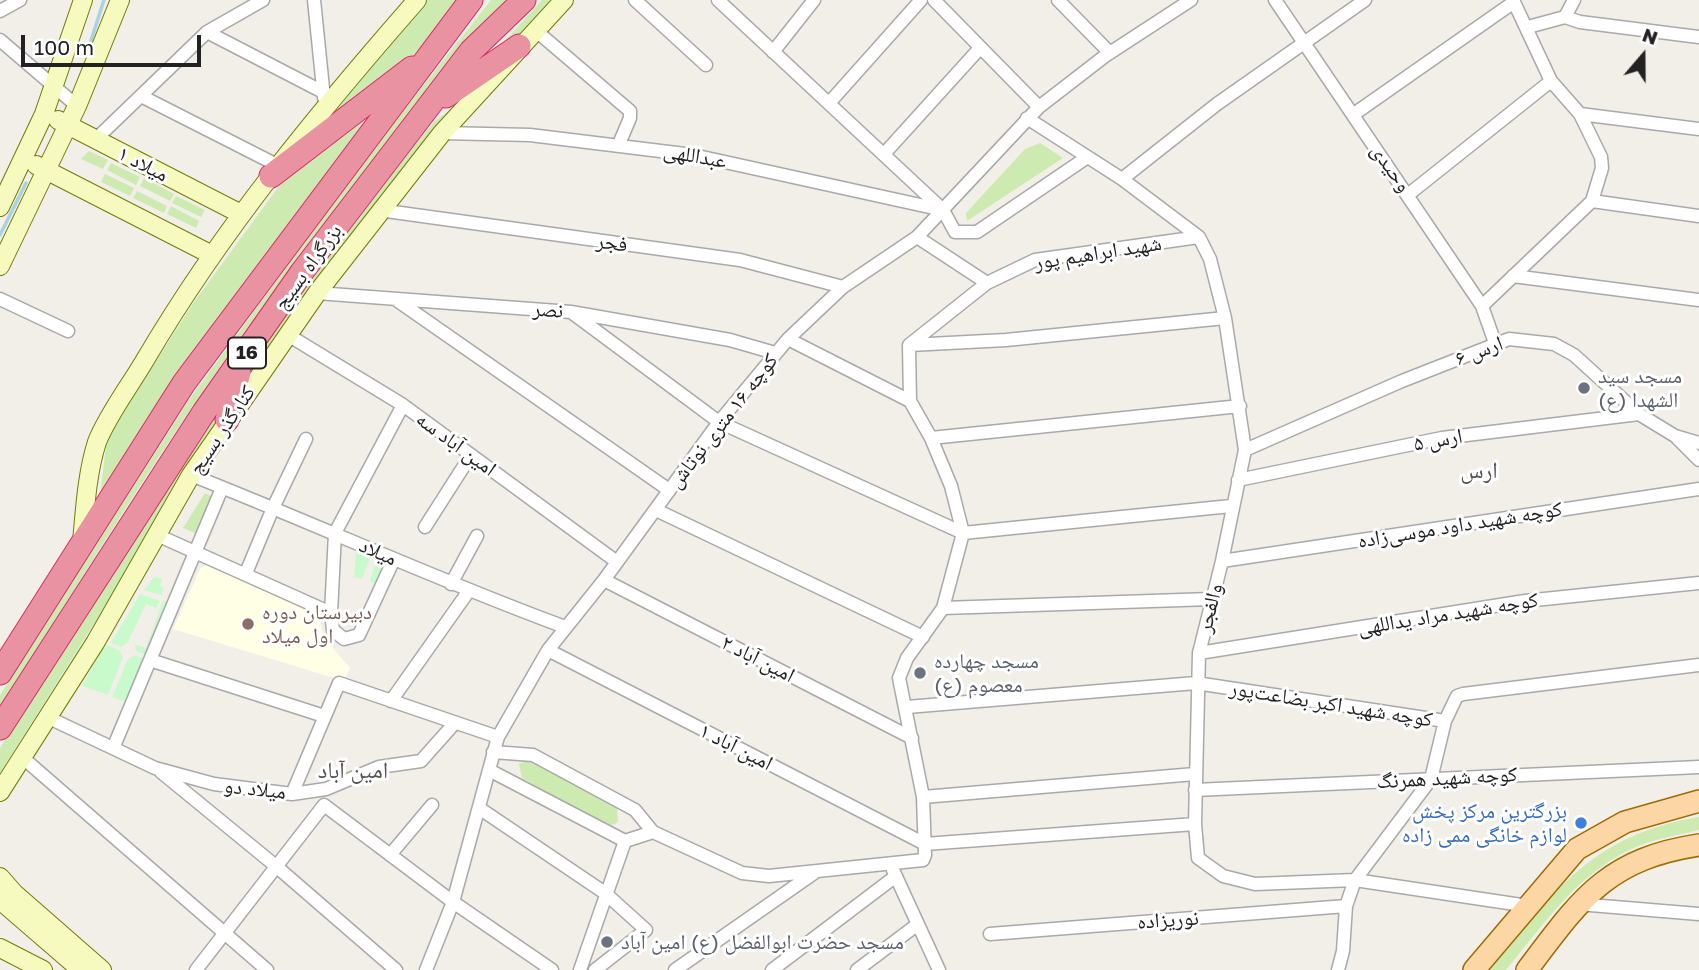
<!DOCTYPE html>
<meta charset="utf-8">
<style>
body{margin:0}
#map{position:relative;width:1699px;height:970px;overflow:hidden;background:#f2efe9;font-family:"Golos Text",sans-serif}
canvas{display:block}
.north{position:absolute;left:1608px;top:21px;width:70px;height:70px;-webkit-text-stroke:5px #fff;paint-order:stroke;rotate:20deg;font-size:19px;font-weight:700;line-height:28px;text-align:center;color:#222}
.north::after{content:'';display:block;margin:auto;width:24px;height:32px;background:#222;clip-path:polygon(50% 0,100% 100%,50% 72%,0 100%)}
.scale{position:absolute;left:21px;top:35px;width:180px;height:32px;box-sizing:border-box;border:4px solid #222;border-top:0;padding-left:9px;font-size:21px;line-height:24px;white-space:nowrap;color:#222;-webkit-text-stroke:5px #fff;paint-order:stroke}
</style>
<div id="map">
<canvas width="1699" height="970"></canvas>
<div class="north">N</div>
<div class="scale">100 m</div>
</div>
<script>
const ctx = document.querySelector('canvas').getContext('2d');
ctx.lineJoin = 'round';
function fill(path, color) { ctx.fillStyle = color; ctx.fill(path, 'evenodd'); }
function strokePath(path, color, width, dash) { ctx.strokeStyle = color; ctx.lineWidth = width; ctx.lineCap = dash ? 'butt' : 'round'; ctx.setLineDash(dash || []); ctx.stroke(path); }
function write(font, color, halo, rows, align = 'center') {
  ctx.font = font + ' "Golos Text","Noto Naskh Arabic",sans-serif'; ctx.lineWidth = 6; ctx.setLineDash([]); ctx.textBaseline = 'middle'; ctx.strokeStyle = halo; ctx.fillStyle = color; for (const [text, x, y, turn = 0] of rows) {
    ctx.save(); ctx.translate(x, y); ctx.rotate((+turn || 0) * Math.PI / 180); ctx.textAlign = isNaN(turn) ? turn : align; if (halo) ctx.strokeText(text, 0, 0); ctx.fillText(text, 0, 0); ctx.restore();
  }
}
fill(new Path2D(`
 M 207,565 L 312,611 L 319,619 L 324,638 L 350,668 L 344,681 L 173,629 L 201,567 Z`), '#ffffe5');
fill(new Path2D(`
 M 427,0 L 463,0 C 420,56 375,88 319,130 Z
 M 491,0 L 514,0 C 428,103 338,204 259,312 C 166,439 85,574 0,707 L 0,695 L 189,400 L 377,144 Z
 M 542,0 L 556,0 L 514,42 L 483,65 Z
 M 470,95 L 241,395 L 254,357 L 413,147 L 435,121 Z
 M 378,111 L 99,506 L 107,437 L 194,302 L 282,182 Z
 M 1040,143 L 1063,158 L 967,221 L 966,213 L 1025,149 Z
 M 89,151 L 108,160 L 103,169 L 81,159 Z
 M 111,163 L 140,177 L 136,185 L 107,170 Z
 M 105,174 L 134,188 L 130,196 L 101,182 Z
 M 144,178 L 174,194 L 170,201 L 140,186 Z
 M 137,191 L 167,206 L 164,213 L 133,198 Z
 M 176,196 L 205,210 L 201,217 L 172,203 Z
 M 171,206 L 199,221 L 196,228 L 167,214 Z
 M 222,404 L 214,433 L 0,773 L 0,748 L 142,522 Z
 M 205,493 L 213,497 L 197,534 L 183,528 Z
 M 532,758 L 617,808 L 618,822 L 608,827 L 522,778 L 519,764 Z
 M 1699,817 L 1699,830 C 1680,835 1659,838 1641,845 C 1580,869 1546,922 1506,970 L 1489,970 C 1555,891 1591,835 1699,817 Z`), '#cdebb0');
fill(new Path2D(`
 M 356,551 L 370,558 L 362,579 L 354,577 Z
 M 376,560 L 380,562 L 384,571 L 379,584 L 370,582 Z
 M 155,576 L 162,579 L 160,586 L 164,588 L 161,595 L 144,590 Z
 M 140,594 L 160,601 L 156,608 L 146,604 L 128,642 L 121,647 L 111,643 Z
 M 163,600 L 170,603 L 148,656 L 136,651 L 135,644 L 146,648 Z
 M 105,644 L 119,650 L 123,657 L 108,695 L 82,686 Z
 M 135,655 L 144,659 L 126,702 L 112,697 L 128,659 Z`), '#c8facc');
strokePath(new Path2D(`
 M 87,53 L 104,0
 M 0,235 L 26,183`), '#aad3df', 3.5);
const street = new Path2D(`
 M 314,0 L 324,98
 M 635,0 L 706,65
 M 718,0 L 943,210 L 955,232 L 977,232 L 1086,158
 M 934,0 L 1039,107
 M 1058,0 L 1110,53
 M 1275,0 L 1482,306 L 1495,343
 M 0,11 L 20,0
 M 1565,17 L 1580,22 L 1699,37
 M 1565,17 L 1574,0
 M 1528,27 L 1565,17
 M 534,29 L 630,111 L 630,118 L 619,144
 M 207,32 L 323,92
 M 0,40 L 77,106
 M 773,52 L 814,0
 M 141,96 L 279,166
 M 830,102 L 921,0
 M 1354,114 L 1514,2
 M 1580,114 L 1699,129
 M 1027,118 L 1122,179 L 1199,237 L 1210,259 L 1225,318 L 1245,450 L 1222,561 L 1199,653 L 1195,824 L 1198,858 L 1223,876 L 1255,884 L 1355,880 L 1528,906
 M 442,133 L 530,135 L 693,155 L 943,210
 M 95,140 L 207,32 L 263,0
 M 884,154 L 980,48
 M 1122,179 L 1217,104 L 1365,0
 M 1409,194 L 1551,81
 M 1592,201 L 1699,216
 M 379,210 L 740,260 L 843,287
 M 917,237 L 987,283
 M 1513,276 L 1699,300
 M 317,293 L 571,312 L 730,340 L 775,353
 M 0,299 L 68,331
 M 398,301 L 669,490
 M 1482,306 L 1592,201 L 1602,168 L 1601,157 L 1580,114 L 1551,81 L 1513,0
 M 571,312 L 719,422 L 963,533 L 1231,506
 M 288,335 L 403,405 L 617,562
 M 788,339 L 910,401
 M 910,345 L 1006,340 L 1225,318
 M 931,438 L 1240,406
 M 1677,438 L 1699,460
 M 1245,450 L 1402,381 L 1509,339 L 1554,344 L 1574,355 L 1639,414 L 1675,436 L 1699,443
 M 191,475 C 316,524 439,581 565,627
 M 1238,480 L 1442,438 L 1639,414
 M 656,510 L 923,637
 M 425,527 L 471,455
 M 157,535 L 331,613
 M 394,559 L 359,635 L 344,639 L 333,630 L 331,613 L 335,533 L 403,405
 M 1222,561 L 1699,489
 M 246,573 L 273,508 L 306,439
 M 604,580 L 912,738
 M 451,584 L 477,536
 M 943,608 L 1211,599
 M 548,650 L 925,844 L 1195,824
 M 1199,653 L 1525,601 L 1699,583
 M 150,660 L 324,716
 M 391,701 L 468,592
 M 907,707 L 1196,683 L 1445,721 L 1457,696 L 1463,694 L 1699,665
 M 47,717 L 155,768 L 214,784 L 292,794 L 326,789 L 379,767 L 421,761 L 453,725
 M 114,746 L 222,488
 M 493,752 L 533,755 L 635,810 L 653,832 L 742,873 L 769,876 L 923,860 L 925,855 L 923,797 L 899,678 L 907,658 L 943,608 L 963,533 L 951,486 L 931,438 L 910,401 L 909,345 L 987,283 L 1035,260 L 1199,237
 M 22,757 L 267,970
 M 489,770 L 625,841
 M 161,772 L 277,867 L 396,970
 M 1195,790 L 1699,767
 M 292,794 L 339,683 L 498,737
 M 923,797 L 1195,774
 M 479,808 L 605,893 L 646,930 L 595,970
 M 390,855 L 432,805
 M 893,870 L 939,970
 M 1578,904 L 1699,914
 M 990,934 L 1346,906
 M 196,970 L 324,805 L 453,902 L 552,970
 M 426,970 L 453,902 L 498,737 L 548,650 L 604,580 L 719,422 L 788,339 L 843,287 L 917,237 L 1039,107 L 1105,56 L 1191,0
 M 580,970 L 625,841 L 653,832
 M 675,970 L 814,873
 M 772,970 L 896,876
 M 857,970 L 918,924
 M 1338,970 L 1343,951 L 1346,906 L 1355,880 L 1431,779 L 1445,721`);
const secondary = new Path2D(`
 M 58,120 L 241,214
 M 36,165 L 212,255
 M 0,207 L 44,114 L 83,0
 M 0,266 L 77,106 L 120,0
 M 82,542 C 85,509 87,473 97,442 C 107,416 131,384 145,360 C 222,229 318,113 417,0
 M 0,792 L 95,643 L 191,475 L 317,293 L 442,133 L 564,0
 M 0,877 L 14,893 L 102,970
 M 0,900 L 81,970
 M 0,948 L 43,970`);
const primary = new Path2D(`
 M 1474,970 L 1577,849 L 1625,822 L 1699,801
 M 1527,970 C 1580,900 1606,859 1699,845`);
const highway = new Path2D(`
 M 446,96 L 519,46
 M 271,176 L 412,68
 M 227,420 L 239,372
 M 0,673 L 184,383 L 471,0
 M 0,728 L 204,412 L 302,272 L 471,51 L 524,0`);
strokePath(street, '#a9a9a9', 15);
strokePath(secondary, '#707d05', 20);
strokePath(primary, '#a06b00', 24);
strokePath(highway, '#dc2a67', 25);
strokePath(street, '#fff', 12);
strokePath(secondary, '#f7fabf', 18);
strokePath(primary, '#fcd6a4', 21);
strokePath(highway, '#e892a2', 23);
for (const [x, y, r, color] of [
 [1584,388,7,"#6b7280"],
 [248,624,7,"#8d6e63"],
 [920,673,7,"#6b7280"],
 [1581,823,7,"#3f7fe0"],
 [607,942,7,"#6b7280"]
]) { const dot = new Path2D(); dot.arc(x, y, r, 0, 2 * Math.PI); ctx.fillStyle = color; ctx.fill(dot); strokePath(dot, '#fff', 2.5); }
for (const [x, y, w] of [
 [247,353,38]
]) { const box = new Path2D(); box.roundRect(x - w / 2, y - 15.5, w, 31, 5); ctx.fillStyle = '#fff'; ctx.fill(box); strokePath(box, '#222', 2); }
write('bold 19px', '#222', null, [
 ["16",247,353]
]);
write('21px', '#222', '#fff', [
 ["عبداللهی",695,156,10],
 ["میلاد ۱",143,164,27],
 ["وحیدی",1391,168,55],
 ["فجر",612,243,8],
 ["شهید ابراهیم پور",1098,253,-9],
 ["بزرگراه بسیج",308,267,-54],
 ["نصر",548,310,4],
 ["ارس ۶",1479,351,-20],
 ["کوچه ۱۶ متری نوتاش",723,421,-52],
 ["کنارگذر بسیج",222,430,-56],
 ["ارس ۵",1438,440,-10],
 ["امین آباد سه",456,444,36],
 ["کوچه شهید داود موسی‌زاده",1460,525,-9],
 ["میلاد",378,552,24],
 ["والفجر",1210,608,-76],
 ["کوچه شهید مراد یداللهی",1448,614,-9],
 ["۲ امین آباد",758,659,27],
 ["کوچه شهید اکبر بضاعت‌پور",1331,704,9],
 ["۱ امین آباد",736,747,27],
 ["کوچه شهید همرنگ",1447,778,-3],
 ["میلاد دو",255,789,6],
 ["نوریزاده",1168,920,-4]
]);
write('21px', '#5b616d', '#fff', [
 ["مسجد سید",1598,376],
 ["الشهدا (ع)",1598,400],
 ["مسجد چهارده",934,661],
 ["معصوم (ع)",934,685],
 ["مسجد حضرت ابوالفضل (ع) امین آباد",621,942]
], 'left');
write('21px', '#785e54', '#fff', [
 ["دبیرستان دوره",262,612],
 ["اول میلاد",262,636]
], 'left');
write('21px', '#366cbe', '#fff', [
 ["بزرگترین مرکز پخش",1567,811],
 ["لوازم خانگی ممی زاده",1567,835]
], 'right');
write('23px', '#555', '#fff', [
 ["ارس",1479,471],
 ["امین آباد",353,771]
]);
</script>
